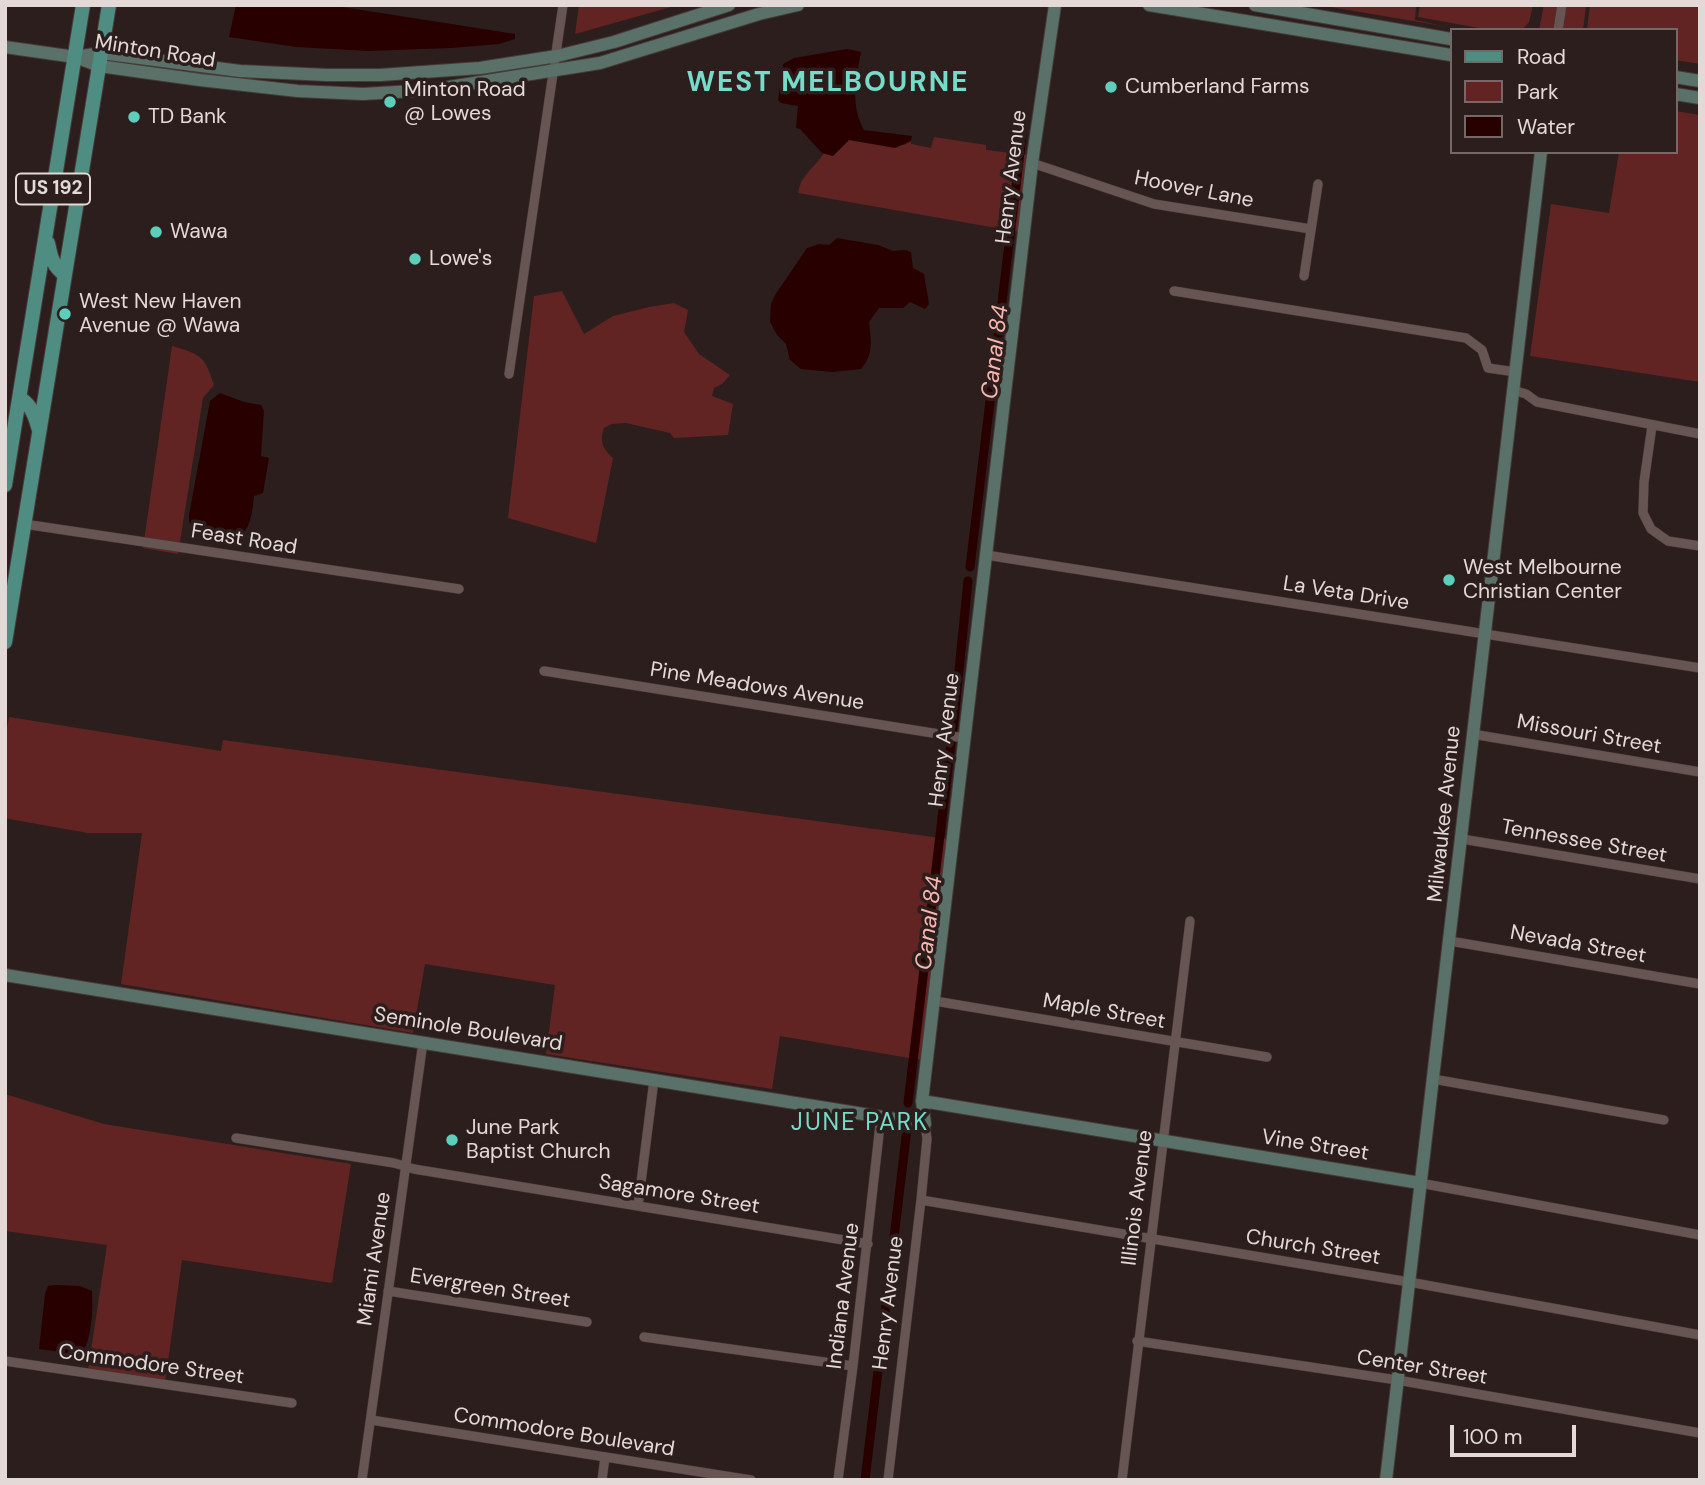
<!DOCTYPE html>
<style>
body{margin:0}
#map{position:relative;width:1705px;height:1485px;overflow:hidden;background:#2c1e1c;font-family:"DM Sans",sans-serif}
canvas{display:block}
.frame{position:absolute;inset:0;border:7px solid #e3d9d7;pointer-events:none}
.legend{position:absolute;left:1450px;top:28px;width:228px;height:126px;box-sizing:border-box;background:#2c1e1c;border:2px solid #756967;margin:0;padding:9px 12px;list-style:none;font-size:21px;color:#e3d9d7}
.legend li{display:flex;align-items:center;gap:14px;height:35px}
.legend b{width:35px;border:2px solid #756967}
.scale{position:absolute;left:1450px;top:1425px;width:126px;height:32px;box-sizing:border-box;border:4px solid #e3d9d7;border-top:0;padding-left:9px;font-size:21px;line-height:24px;white-space:nowrap;color:#e3d9d7;-webkit-text-stroke:5px #2c1e1c;paint-order:stroke}
</style>
<div id="map">
<canvas width="1705" height="1485"></canvas>
<div class="frame"></div>
<ul class="legend">
<li><b style="height:9px;background:#4f8c81"></b>Road</li>
<li><b style="height:19px;background:#612422"></b>Park</li>
<li><b style="height:19px;background:#290000"></b>Water</li>
</ul>
<div class="scale">100 m</div>
</div>
<script>
const ctx = document.querySelector('canvas').getContext('2d');
ctx.lineJoin = 'round';
function fill(path, color) { ctx.fillStyle = color; ctx.fill(path, 'evenodd'); }
function strokePath(path, color, width, dash) { ctx.strokeStyle = color; ctx.lineWidth = width; ctx.lineCap = dash ? 'butt' : 'round'; ctx.setLineDash(dash || []); ctx.stroke(path); }
function write(font, color, halo, rows, align = 'center') {
  ctx.font = font + ' "DM Sans",sans-serif'; ctx.lineWidth = 7; ctx.setLineDash([]); ctx.textBaseline = 'middle'; ctx.strokeStyle = halo; ctx.fillStyle = color; for (const [text, x, y, turn = 0] of rows) {
    ctx.save(); ctx.translate(x, y); ctx.rotate((+turn || 0) * Math.PI / 180); ctx.textAlign = isNaN(turn) ? turn : align; if (halo) ctx.strokeText(text, 0, 0); ctx.fillText(text, 0, 0); ctx.restore();
  }
}
fill(new Path2D(`
 M 579,5 L 678,5 L 575,34 Z
 M 1319,5 L 1416,5 L 1415,20 L 1448,27 Z
 M 1420,5 L 1533,5 L 1529,22 L 1522,30 L 1490,30 L 1418,17 Z
 M 1544,5 L 1586,5 L 1583,30 L 1539,30 Z
 M 1590,5 L 1700,5 L 1700,64 L 1675,60 L 1675,30 L 1587,30 Z
 M 1675,111 L 1700,115 L 1700,382 L 1530,356 L 1551,204 L 1609,213 L 1619,152 L 1675,152 Z
 M 934,137 L 986,145 L 986,150 L 1029,155 L 1019,232 L 798,193 C 801,174 815,168 824,153 L 833,156 L 849,140 L 904,145 L 911,141 L 911,144 L 931,148 Z
 M 562,291 L 584,334 L 613,316 L 649,307 L 674,303 L 688,310 L 684,332 L 699,354 L 730,375 L 722,384 L 714,388 L 712,396 L 733,404 L 728,435 L 674,438 L 670,433 L 626,423 L 612,424 L 604,428 C 599,442 603,449 613,458 L 596,543 L 508,518 L 534,296 Z
 M 172,346 C 202,355 204,355 214,385 L 203,398 L 178,554 L 143,548 Z
 M 9,717 L 221,751 L 223,740 L 948,839 L 921,1060 L 780,1036 L 772,1089 L 546,1054 L 555,985 L 425,964 L 413,1033 L 121,984 L 142,833 L 88,833 L 9,819 L 5,817 L 5,739 Z
 M 5,1094 L 104,1124 L 351,1164 L 332,1283 L 182,1260 L 165,1383 L 88,1370 L 107,1245 L 5,1231 Z`), '#612422');
fill(new Path2D(`
 M 236,5 L 330,5 L 515,34 L 515,39 L 499,44 L 451,48 L 368,51 L 296,47 L 229,37 Z
 M 847,49 L 861,52 C 856,79 850,105 864,130 L 912,136 L 911,141 L 895,148 L 849,140 L 833,156 L 822,153 L 800,129 L 796,128 L 798,106 L 781,103 L 778,100 L 783,64 L 794,58 Z
 M 837,238 L 878,245 L 893,251 L 905,250 L 911,252 L 913,268 L 924,274 L 929,304 L 925,309 L 910,302 L 903,308 L 879,308 L 869,322 C 871,341 874,354 861,369 L 832,372 L 801,369 L 790,360 L 786,344 L 777,335 L 770,322 L 771,304 L 775,295 L 807,248 L 819,244 L 829,245 Z
 M 220,393 L 244,402 L 261,405 L 264,411 L 261,456 L 269,458 L 263,493 L 254,496 C 250,542 239,543 196,532 L 189,522 L 189,515 L 210,401 Z
 M 56,1285 L 80,1286 L 92,1291 C 93,1309 92,1340 81,1355 L 39,1349 L 45,1294 L 48,1286 Z`), '#290000');
strokePath(new Path2D(`
 M 970,567 L 1022,136
 M 953,729 L 968,581
 M 908,1103 L 951,743
 M 865,1480 L 907,1129`), '#290000', 9);
const street = new Path2D(`
 M 1558,30 L 1562,5
 M 1032,163 L 1154,204 L 1311,229
 M 1304,276 L 1318,184
 M 1174,291 L 1466,338 L 1482,350 L 1488,368 L 1516,372
 M 509,374 L 563,5
 M 1513,390 L 1526,394 L 1537,402 L 1700,434
 M 1652,426 L 1644,482 L 1643,513 L 1651,529 L 1668,541 L 1700,546
 M 24,524 L 459,589
 M 986,555 L 1700,668
 M 544,671 L 964,738
 M 1472,734 L 1700,772
 M 1462,839 L 1700,879
 M 1450,941 L 1700,984
 M 935,1001 L 1267,1057
 M 1433,1079 L 1664,1120
 M 236,1138 L 394,1163 L 414,1169 L 868,1244
 M 1420,1183 L 1700,1235
 M 921,1200 L 1409,1282 L 1700,1335
 M 638,1206 L 654,1080
 M 388,1291 L 587,1322
 M 644,1337 L 853,1366
 M 1137,1341 L 1397,1380 L 1700,1433
 M 5,1361 L 292,1403
 M 371,1420 L 751,1480
 M 362,1480 L 423,1042
 M 602,1480 L 605,1457
 M 838,1480 L 853,1366 L 881,1116
 M 888,1480 L 921,1200 L 927,1139 L 925,1124
 M 1122,1480 L 1190,921`);
const secondary = new Path2D(`
 M 1149,5 L 1451,55
 M 1255,5 L 1451,39
 M 5,47 L 75,57 L 99,66 L 200,80 L 298,91 L 363,94 L 430,90 L 600,63 L 759,14 L 798,5
 M 75,57 L 101,53 L 240,71 L 327,75 L 380,75 L 480,68 L 557,56 L 614,42 L 729,5
 M 1675,77 L 1700,81
 M 1675,94 L 1700,98
 M 5,975 L 925,1124 L 922,1101 L 1032,163 L 1055,5
 M 922,1101 L 1420,1183
 M 1386,1480 L 1541,152`);
const primary = new Path2D(`
 M 48,243 C 51,258 53,266 65,275
 M 20,398 C 32,406 35,416 39,430
 M 5,485 L 83,5
 M 5,642 L 109,5`);
strokePath(street, '#463a39', 10);
strokePath(secondary, '#463a39', 14);
strokePath(primary, '#463a39', 16);
strokePath(street, '#665553', 9);
strokePath(secondary, '#5a716a', 12);
strokePath(primary, '#4f8c81', 14);
for (const [x, y, r, color] of [
 [1111,87,7,"#5bcebc"],
 [390,102,7,"#5bcebc"],
 [134,117,7,"#5bcebc"],
 [156,232,7,"#5bcebc"],
 [415,259,7,"#5bcebc"],
 [65,314,7,"#5bcebc"],
 [1449,580,7,"#5bcebc"],
 [452,1140,7,"#5bcebc"]
]) { const dot = new Path2D(); dot.arc(x, y, r, 0, 2 * Math.PI); ctx.fillStyle = color; ctx.fill(dot); strokePath(dot, '#2c1e1c', 2.5); }
for (const [x, y, w] of [
 [53,189,74]
]) { const box = new Path2D(); box.roundRect(x - w / 2, y - 15.5, w, 31, 5); ctx.fillStyle = '#2c1e1c'; ctx.fill(box); strokePath(box, '#e3d9d7', 2); }
write('bold 19px', '#e3d9d7', null, [
 ["US 192",53,189]
]);
write('21px', '#e3d9d7', '#2c1e1c', [
 ["Minton Road",155,52,9],
 ["Henry Avenue",1012,177,-83],
 ["Hoover Lane",1194,190,11],
 ["Feast Road",244,540,9],
 ["La Veta Drive",1346,594,9],
 ["Pine Meadows Avenue",757,687,9],
 ["Missouri Street",1589,735,10],
 ["Henry Avenue",945,740,-83],
 ["Milwaukee Avenue",1445,814,-84],
 ["Tennessee Street",1584,842,10],
 ["Nevada Street",1578,945,10],
 ["Maple Street",1104,1012,10],
 ["Seminole Boulevard",468,1030,9],
 ["Vine Street",1315,1146,9],
 ["Sagamore Street",679,1195,9],
 ["Illinois Avenue",1138,1198,-83],
 ["Church Street",1313,1248,9],
 ["Miami Avenue",375,1259,-82],
 ["Evergreen Street",490,1289,9],
 ["Indiana Avenue",844,1296,-83],
 ["Henry Avenue",889,1303,-83],
 ["Commodore Street",151,1365,8],
 ["Center Street",1422,1368,9],
 ["Commodore Boulevard",564,1433,9]
]);
write('21px', '#e3d9d7', '#2c1e1c', [
 ["Cumberland Farms",1125,87],
 ["Minton Road",404,90],
 ["@ Lowes",404,114],
 ["TD Bank",148,117],
 ["Wawa",170,232],
 ["Lowe's",429,259],
 ["West New Haven",79,302],
 ["Avenue @ Wawa",79,326],
 ["West Melbourne",1463,568],
 ["Christian Center",1463,592],
 ["June Park",466,1128],
 ["Baptist Church",466,1152]
], 'left');
write('italic 23px', '#f9b7b0', '#2c1e1c', [
 ["Canal 84",996,352,-83],
 ["Canal 84",930,923,-83]
]);
ctx.letterSpacing = '2px';
write('24px', '#75dcca', '#2c1e1c', [
 ["JUNE PARK",860,1124]
]);
ctx.letterSpacing = '0px';
ctx.letterSpacing = '2px';
write('bold 28px', '#75dcca', '#2c1e1c', [
 ["WEST MELBOURNE",828,84]
]);
ctx.letterSpacing = '0px';
</script>
